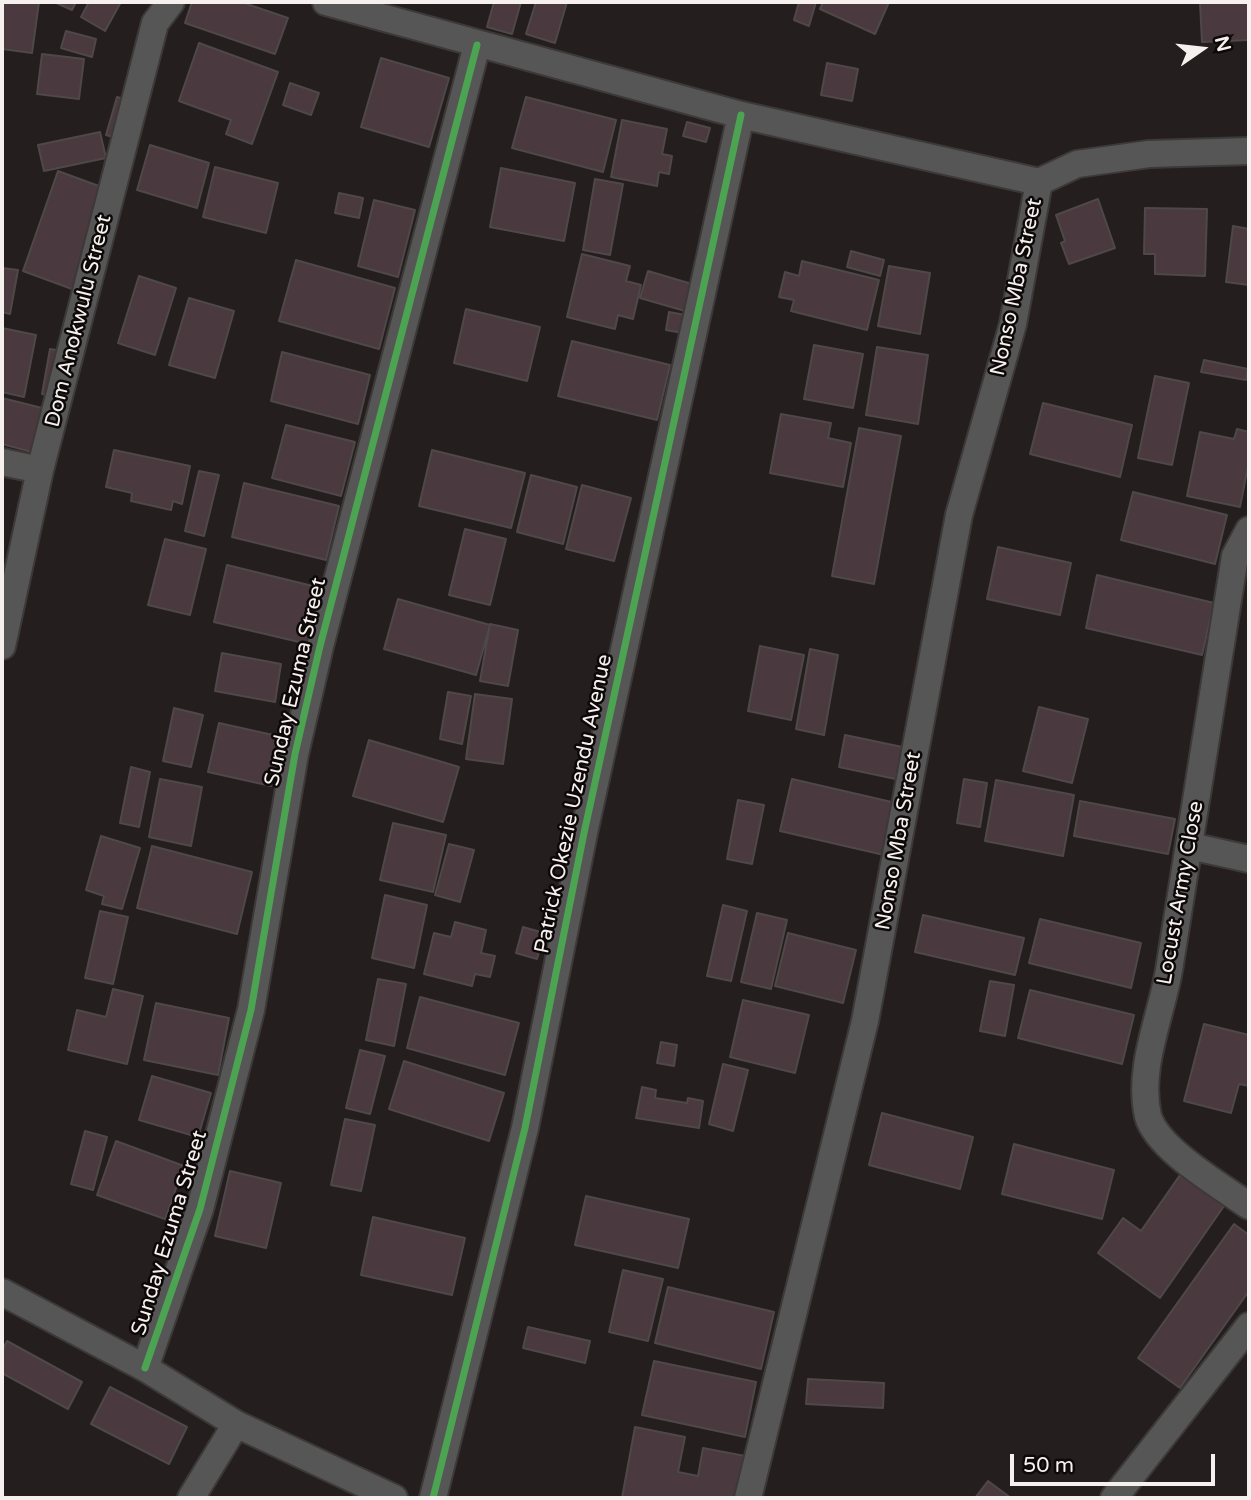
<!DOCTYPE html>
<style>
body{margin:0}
#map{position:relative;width:1251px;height:1500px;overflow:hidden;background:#241f1e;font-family:"Varela Round",sans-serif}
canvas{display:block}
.frame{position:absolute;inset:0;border:4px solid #f6f0ee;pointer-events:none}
.north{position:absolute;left:1167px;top:14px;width:70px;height:70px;-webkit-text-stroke:5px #0d0908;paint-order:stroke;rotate:76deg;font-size:19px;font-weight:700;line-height:28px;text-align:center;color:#f6f0ee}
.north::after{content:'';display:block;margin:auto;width:24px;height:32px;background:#f6f0ee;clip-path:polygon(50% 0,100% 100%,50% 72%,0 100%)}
.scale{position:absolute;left:1010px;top:1454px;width:205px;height:32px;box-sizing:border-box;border:4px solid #f6f0ee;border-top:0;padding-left:9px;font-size:21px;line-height:24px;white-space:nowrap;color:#f6f0ee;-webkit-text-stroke:5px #0d0908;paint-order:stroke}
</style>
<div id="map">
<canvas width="1251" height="1500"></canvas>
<div class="frame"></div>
<div class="north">N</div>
<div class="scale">50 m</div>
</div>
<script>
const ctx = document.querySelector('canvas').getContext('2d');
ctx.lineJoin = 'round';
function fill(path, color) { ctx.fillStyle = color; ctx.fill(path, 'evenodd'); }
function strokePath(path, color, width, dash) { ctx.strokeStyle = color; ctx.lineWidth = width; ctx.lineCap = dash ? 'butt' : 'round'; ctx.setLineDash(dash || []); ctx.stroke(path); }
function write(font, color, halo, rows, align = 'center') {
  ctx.font = font + ' "Varela Round",sans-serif'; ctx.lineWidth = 5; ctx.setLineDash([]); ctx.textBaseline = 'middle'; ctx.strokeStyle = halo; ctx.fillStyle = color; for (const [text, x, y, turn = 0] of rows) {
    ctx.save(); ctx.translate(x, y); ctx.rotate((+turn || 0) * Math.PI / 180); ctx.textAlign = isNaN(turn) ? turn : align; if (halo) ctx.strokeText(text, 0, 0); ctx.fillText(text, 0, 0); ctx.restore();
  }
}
const building = new Path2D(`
 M 2,2 L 39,2 L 32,53 L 2,49 Z
 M 54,2 L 76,2 L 72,10 Z
 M 89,2 L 121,2 L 105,31 L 81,17 Z
 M 192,2 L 241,2 L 288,18 L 275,54 L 185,23 Z
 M 494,2 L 521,2 L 512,34 L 487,27 Z
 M 536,2 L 567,2 L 555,43 L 526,34 Z
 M 799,2 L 816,2 L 809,26 L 794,20 Z
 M 823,2 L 889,2 L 875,34 L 820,9 Z
 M 1200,2 L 1249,2 L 1249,40 L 1202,42 Z
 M 66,31 L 96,39 L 92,57 L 61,48 Z
 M 199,43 L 278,72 L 252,144 L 226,134 L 231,120 L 179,101 Z
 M 42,54 L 84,59 L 79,99 L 37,94 Z
 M 381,58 L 449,78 L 429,147 L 361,127 Z
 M 827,63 L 858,69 L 852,101 L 821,95 Z
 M 290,83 L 319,93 L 311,115 L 283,105 Z
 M 117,97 L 131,101 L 120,139 L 106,135 Z
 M 526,97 L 616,120 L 603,172 L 512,148 Z
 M 622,120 L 667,129 L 662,154 L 672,156 L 669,174 L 659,172 L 657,186 L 611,177 Z
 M 687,122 L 710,128 L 706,142 L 683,136 Z
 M 100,132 L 106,158 L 44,171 L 38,145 Z
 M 150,145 L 209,163 L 197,208 L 137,190 Z
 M 215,167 L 278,183 L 266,233 L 203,217 Z
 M 501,168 L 575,183 L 564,241 L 490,227 Z
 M 58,171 L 107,189 L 72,289 L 23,271 Z
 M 595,179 L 623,184 L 610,255 L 583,250 Z
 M 339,193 L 363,198 L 359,218 L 335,213 Z
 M 1098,199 L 1115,248 L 1069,264 L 1061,243 L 1065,241 L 1056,215 Z
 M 374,200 L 415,210 L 398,277 L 358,266 Z
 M 1145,208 L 1207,209 L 1205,276 L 1155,274 L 1155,254 L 1144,254 Z
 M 1233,226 L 1249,229 L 1249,285 L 1226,282 Z
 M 851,251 L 884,260 L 880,276 L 847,267 Z
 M 582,254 L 630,266 L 626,281 L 641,285 L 633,319 L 618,315 L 615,329 L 567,317 Z
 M 296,260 L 395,288 L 379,349 L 279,321 Z
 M 802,261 L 879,280 L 867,330 L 791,311 L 794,300 L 779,297 L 785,272 L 799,276 Z
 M 889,266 L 930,273 L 920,334 L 878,326 Z
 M 2,268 L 18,270 L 10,314 L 2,312 Z
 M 648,271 L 692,284 L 685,311 L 640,298 Z
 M 139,276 L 176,288 L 155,355 L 118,343 Z
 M 189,298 L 234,311 L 215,378 L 169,365 Z
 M 466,309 L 540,327 L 527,381 L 454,363 Z
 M 669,312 L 691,316 L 688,334 L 666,330 Z
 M 2,328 L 36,335 L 24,397 L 2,392 Z
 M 572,341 L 670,365 L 657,420 L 558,396 Z
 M 814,345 L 863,354 L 853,408 L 804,399 Z
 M 877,347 L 928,355 L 918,424 L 866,415 Z
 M 50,349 L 62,351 L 54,396 L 42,394 Z
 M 282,352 L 370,375 L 358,424 L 271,401 Z
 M 1204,360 L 1248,369 L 1246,380 L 1201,372 Z
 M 1155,376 L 1189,383 L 1172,465 L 1138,458 Z
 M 2,398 L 42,408 L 32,452 L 2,444 Z
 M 1043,403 L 1132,425 L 1120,477 L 1030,454 Z
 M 781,414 L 831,423 L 828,438 L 851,443 L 843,487 L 770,473 Z
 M 286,425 L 355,442 L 341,496 L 272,478 Z
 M 859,428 L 901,436 L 874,584 L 832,576 Z
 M 1237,429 L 1249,432 L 1249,461 L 1240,507 L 1187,496 L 1200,432 L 1234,439 Z
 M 114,450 L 190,466 L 182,504 L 173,501 L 171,510 L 131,501 L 132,493 L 106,487 Z
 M 432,450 L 525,473 L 511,528 L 419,506 Z
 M 199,471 L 219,475 L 204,536 L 185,531 Z
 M 531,475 L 577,487 L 563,544 L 517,532 Z
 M 244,483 L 339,506 L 326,560 L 232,537 Z
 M 582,485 L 631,498 L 614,561 L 566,549 Z
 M 1133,492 L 1227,515 L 1215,564 L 1121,540 Z
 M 465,529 L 506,539 L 490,605 L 449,595 Z
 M 165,539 L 206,549 L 190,615 L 148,605 Z
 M 998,547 L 1071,563 L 1060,615 L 987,599 Z
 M 227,565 L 325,589 L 312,645 L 214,622 Z
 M 1097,575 L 1214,603 L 1202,655 L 1086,628 Z
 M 398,599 L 490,625 L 476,675 L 384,649 Z
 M 490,624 L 518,630 L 508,686 L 480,681 Z
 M 760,646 L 804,655 L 791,720 L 748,711 Z
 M 810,649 L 838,655 L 824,735 L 796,729 Z
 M 222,653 L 281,664 L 275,702 L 215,691 Z
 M 448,692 L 471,696 L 462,744 L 440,739 Z
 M 475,694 L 512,699 L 503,764 L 466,759 Z
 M 1039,707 L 1088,719 L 1072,783 L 1023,771 Z
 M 174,708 L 203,715 L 191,767 L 163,761 Z
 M 219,723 L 282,737 L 271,786 L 208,772 Z
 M 845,735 L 912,749 L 905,781 L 839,767 Z
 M 369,740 L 459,767 L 443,822 L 353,796 Z
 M 131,767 L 150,772 L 139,827 L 120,823 Z
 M 160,779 L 202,787 L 191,846 L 149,837 Z
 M 792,779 L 896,803 L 884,855 L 780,831 Z
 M 964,779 L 987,783 L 980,827 L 957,823 Z
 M 996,780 L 1074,795 L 1063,856 L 985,841 Z
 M 738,800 L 764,805 L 752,864 L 727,859 Z
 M 1080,801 L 1175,819 L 1168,854 L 1074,836 Z
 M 393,823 L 446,835 L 433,892 L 380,880 Z
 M 101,836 L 140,848 L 122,909 L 102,904 L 104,896 L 86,890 Z
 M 449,844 L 474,850 L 460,902 L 435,895 Z
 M 152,846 L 252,872 L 237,934 L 137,908 Z
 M 385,895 L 427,905 L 414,968 L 372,958 Z
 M 723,905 L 747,911 L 731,981 L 707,976 Z
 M 100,911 L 128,917 L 113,984 L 85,978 Z
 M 757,913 L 787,920 L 771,989 L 741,982 Z
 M 923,915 L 1024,938 L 1015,975 L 915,952 Z
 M 1040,919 L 1141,943 L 1131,988 L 1029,963 Z
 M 455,922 L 486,930 L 481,953 L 495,956 L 490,977 L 475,974 L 472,986 L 424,974 L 434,933 L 451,937 Z
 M 523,927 L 544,933 L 537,959 L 516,953 Z
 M 788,933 L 856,950 L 843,1003 L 775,986 Z
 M 378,979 L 406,984 L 394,1046 L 366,1040 Z
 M 990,981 L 1014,985 L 1005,1036 L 980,1031 Z
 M 113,989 L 143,996 L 127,1064 L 68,1050 L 77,1010 L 106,1017 Z
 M 1030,990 L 1134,1015 L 1122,1064 L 1018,1038 Z
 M 420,997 L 519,1023 L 505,1075 L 407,1048 Z
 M 743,1000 L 809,1015 L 795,1073 L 730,1057 Z
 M 156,1003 L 229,1018 L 218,1075 L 144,1060 Z
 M 1204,1024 L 1249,1035 L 1249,1086 L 1239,1084 L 1231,1113 L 1184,1101 Z
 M 661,1042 L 677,1045 L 674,1066 L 657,1063 Z
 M 360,1050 L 385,1056 L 370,1114 L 346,1108 Z
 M 404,1061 L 504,1093 L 489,1141 L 389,1109 Z
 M 723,1064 L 748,1070 L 733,1131 L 709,1124 Z
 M 152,1076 L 211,1093 L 198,1137 L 139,1120 Z
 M 642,1087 L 656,1090 L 655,1098 L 687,1103 L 688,1098 L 703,1101 L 699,1128 L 636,1118 Z
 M 882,1113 L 973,1137 L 960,1189 L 869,1165 Z
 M 345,1119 L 375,1125 L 361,1191 L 331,1185 Z
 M 85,1131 L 107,1137 L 93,1190 L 71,1184 Z
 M 116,1141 L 184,1166 L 165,1219 L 97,1195 Z
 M 1014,1144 L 1114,1170 L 1102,1219 L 1002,1194 Z
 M 230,1171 L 281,1183 L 266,1248 L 215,1236 Z
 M 1180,1175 L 1224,1206 L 1160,1298 L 1098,1253 L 1123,1218 L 1141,1231 Z
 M 586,1196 L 689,1219 L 678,1268 L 575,1245 Z
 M 373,1217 L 465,1238 L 452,1295 L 361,1275 Z
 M 1234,1224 L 1249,1235 L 1249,1291 L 1180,1388 L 1138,1358 Z
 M 623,1270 L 663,1279 L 648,1341 L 609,1332 Z
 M 668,1287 L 774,1312 L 761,1369 L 655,1343 Z
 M 528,1327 L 590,1341 L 585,1363 L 523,1348 Z
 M 7,1341 L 82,1382 L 68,1409 L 2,1373 L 2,1351 Z
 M 654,1361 L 756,1382 L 745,1437 L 642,1415 Z
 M 808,1379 L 884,1383 L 883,1408 L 806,1404 Z
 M 110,1387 L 187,1427 L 169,1464 L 91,1424 Z
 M 635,1427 L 685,1437 L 678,1472 L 698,1476 L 703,1448 L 745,1456 L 737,1498 L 622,1498 Z
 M 988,1481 L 1011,1498 L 975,1498 Z`);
fill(building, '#4a393f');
strokePath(building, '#4e4948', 2);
const minor = new Path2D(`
 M 326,2 L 741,115 L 1039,182 L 1077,164 L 1149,154 L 1249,151
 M 2,462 L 40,470
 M 1249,530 L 1235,556 C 1214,694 1192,832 1169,970 C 1161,1017 1137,1068 1148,1116 C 1157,1149 1221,1186 1249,1206
 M 2,646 L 40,470 L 155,23 L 171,2
 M 1190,846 L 1249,859
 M 2,1292 L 145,1368 L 236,1424 L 394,1498
 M 145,1368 L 200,1209 L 251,1010 L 295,754 L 320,646 L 477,45
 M 191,1498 L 236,1424
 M 433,1498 L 525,1128 L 584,833 L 741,115
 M 748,1498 L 865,1021 L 959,515 L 1013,324 L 1039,182
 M 1114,1498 L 1249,1326`);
strokePath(minor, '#3c3938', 30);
strokePath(minor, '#575656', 26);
strokePath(new Path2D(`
 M 145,1368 L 200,1209 L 251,1010 L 295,754 L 320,646 L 477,45
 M 433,1498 L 525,1128 L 584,833 L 741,115`), '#4ca352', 7);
write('21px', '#f6f0ee', '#0d0908', [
 ["Nonso Mba Street",1017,287,-78],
 ["Dom Anokwulu Street",79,321,-76],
 ["Sunday Ezuma Street",296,682,-77],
 ["Patrick Okezie Uzendu Avenue",574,804,-78],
 ["Nonso Mba Street",899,841,-80],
 ["Locust Army Close",1181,893,-80],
 ["Sunday Ezuma Street",170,1233,-73]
]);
</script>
